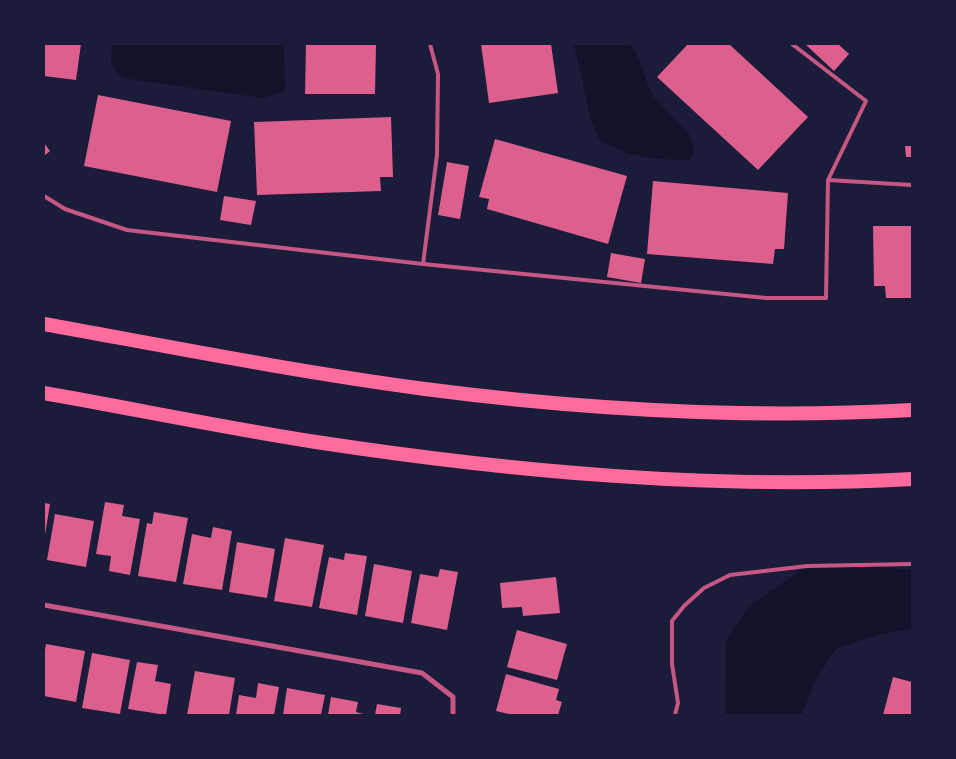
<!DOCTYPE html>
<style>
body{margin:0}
#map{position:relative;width:956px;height:759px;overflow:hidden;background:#1b1b3a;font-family:Inter,sans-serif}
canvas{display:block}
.frame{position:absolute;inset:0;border:45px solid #1b1b3a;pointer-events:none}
</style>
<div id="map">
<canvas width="956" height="759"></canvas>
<div class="frame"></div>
</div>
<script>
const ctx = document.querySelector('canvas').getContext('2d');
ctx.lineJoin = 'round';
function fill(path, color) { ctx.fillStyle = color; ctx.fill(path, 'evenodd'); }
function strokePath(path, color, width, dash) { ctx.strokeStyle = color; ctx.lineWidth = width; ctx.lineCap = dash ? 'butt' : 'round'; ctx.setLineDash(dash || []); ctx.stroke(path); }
fill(new Path2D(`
 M 112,44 L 284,44 L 285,91 L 263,98 L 122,78 L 111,65 Z
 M 574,44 L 629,44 L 636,53 L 652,95 L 689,134 L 694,149 L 690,160 L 656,159 L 626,153 L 599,140 L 591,120 Z
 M 864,566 L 912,570 L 912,629 L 881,634 L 836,649 L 815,680 L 802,715 L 725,715 L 726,641 L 749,606 L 803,569 Z`), '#12122b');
fill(new Path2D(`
 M 44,44 L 81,44 L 76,80 L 44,76 Z
 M 306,44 L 376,44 L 375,94 L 305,94 Z
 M 481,44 L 551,44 L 558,93 L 489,103 Z
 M 688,44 L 729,44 L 808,117 L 758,170 L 657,77 Z
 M 805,44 L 838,44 L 849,54 L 834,71 Z
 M 98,95 L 231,121 L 217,192 L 84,166 Z
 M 391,117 L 393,177 L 380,177 L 381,191 L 257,195 L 254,122 Z
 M 495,139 L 627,176 L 608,244 L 487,209 L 489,199 L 479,197 Z
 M 44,143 L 50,151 L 44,156 Z
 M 905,146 L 912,146 L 912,157 L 906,157 Z
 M 447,162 L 469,166 L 460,219 L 438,215 Z
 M 653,181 L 788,193 L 784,249 L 775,249 L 773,264 L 647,254 Z
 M 224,196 L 256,201 L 251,225 L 220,220 Z
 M 873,226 L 912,226 L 912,298 L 886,298 L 885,286 L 874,286 Z
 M 611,253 L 645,259 L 641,283 L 607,277 Z
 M 105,502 L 124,505 L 122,516 L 140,519 L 130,575 L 109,571 L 111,556 L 96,554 Z
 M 44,503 L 50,504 L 45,535 L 44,535 Z
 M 154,512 L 188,518 L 176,582 L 138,576 L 147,523 L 152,524 Z
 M 55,514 L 94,521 L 86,567 L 47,560 Z
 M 213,527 L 232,531 L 222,590 L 183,584 L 192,534 L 211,538 Z
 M 285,538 L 324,545 L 312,607 L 274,601 Z
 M 237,542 L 275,549 L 267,598 L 229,592 Z
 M 345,553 L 367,556 L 357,615 L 319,608 L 329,557 L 344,560 Z
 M 374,564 L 412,571 L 403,623 L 365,616 Z
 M 440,569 L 458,572 L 447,630 L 411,623 L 420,574 L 438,577 Z
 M 556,577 L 560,613 L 523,616 L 522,607 L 502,608 L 500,583 Z
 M 517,630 L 567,644 L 557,680 L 507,667 Z
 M 46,644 L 85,651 L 76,702 L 44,696 L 44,656 Z
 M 92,653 L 130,660 L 120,714 L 82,708 Z
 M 137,662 L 158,665 L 155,681 L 171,684 L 166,715 L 128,709 Z
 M 195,671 L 235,678 L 229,715 L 187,715 Z
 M 506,674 L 559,689 L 556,700 L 562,702 L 558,715 L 513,715 L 496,711 Z
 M 893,677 L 912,682 L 912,715 L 883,715 Z
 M 258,683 L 279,687 L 274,715 L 236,715 L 239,695 L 256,698 Z
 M 287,688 L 325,695 L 321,715 L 283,715 Z
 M 331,697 L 358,702 L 356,712 L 367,715 L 328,715 Z
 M 377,704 L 401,708 L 400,715 L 375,715 Z`), '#dd5f8e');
strokePath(new Path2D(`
 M 828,180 L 912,185
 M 44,196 L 65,209 L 127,230 L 423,264 L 766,298 L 826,298 L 828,180 L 866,101 L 792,44
 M 423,264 L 437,155 L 438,74 L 430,44
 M 675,715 L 678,703 L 672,664 L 672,621 L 684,606 L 704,588 L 730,575 L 807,566 L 912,564`), '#c65784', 4);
strokePath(new Path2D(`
 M 44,605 L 422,673 L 453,697 L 453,715`), '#c65784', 5);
strokePath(new Path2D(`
 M 44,324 C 171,347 297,372 425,389 C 586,410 750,419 912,410
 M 44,393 C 135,409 225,428 316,442 C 513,472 713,490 912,479`), '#ff6b9d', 14);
</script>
